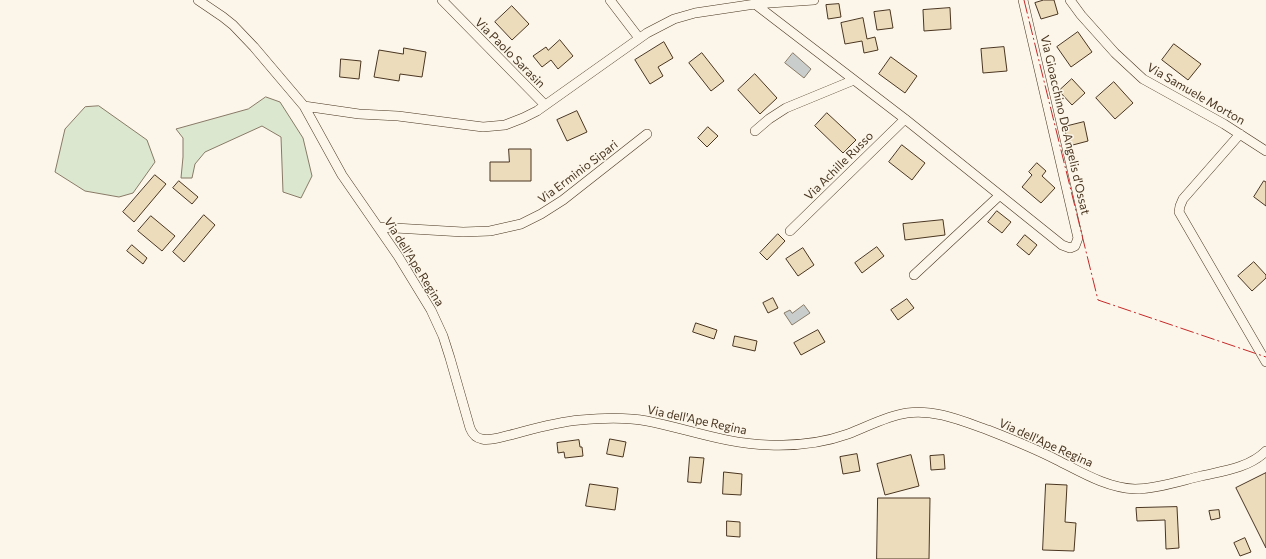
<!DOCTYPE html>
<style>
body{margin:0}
canvas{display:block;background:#fbf6e9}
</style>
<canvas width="1266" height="559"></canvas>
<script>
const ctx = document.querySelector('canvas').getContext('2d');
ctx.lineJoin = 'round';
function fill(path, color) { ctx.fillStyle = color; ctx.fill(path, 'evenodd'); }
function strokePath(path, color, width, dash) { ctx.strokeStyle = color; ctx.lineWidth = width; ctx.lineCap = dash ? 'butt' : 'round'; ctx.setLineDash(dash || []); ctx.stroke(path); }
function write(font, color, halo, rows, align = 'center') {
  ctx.font = font + ' Commissioner,sans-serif'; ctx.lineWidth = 3; ctx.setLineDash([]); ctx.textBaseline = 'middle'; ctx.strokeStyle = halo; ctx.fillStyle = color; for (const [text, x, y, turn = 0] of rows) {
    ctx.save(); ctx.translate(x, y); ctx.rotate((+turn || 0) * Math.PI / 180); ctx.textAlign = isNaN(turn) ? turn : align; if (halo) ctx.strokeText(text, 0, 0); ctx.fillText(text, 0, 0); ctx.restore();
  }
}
const green = new Path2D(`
 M 266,97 L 280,102 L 303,138 L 312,176 L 301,198 L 283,192 L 281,137 L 262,126 L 205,152 L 195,164 L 192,178 L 181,178 L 183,157 L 183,138 L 176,129 L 248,109 Z
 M 99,106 L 147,140 L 155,162 L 133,193 L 119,197 L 85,191 L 55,172 L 65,129 L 85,107 Z`);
fill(green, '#dce7d0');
strokePath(green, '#887966', 1);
const water = new Path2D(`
 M 793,53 L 811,69 L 804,78 L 785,63 Z
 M 804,305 L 810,313 L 792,325 L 784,313 L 790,310 L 792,313 Z`);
fill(water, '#c9cecd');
strokePath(water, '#887966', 1);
const building = new Path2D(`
 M 1044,0 L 1054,0 L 1058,14 L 1041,19 L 1035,3 Z
 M 839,4 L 841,17 L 828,19 L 826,5 Z
 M 512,6 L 529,24 L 512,40 L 495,22 Z
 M 950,8 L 951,29 L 924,31 L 923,10 Z
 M 890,10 L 893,28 L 877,30 L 874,12 Z
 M 863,18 L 867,39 L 875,37 L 878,50 L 864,53 L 862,41 L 845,44 L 841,23 Z
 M 1078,32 L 1092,52 L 1071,67 L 1057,47 Z
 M 560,40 L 573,56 L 558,69 L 551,60 L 542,67 L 533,56 L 546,47 L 548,50 Z
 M 664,42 L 673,58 L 658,67 L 663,76 L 650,84 L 635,60 Z
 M 1174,44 L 1201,64 L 1188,80 L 1162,60 Z
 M 1004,47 L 1007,71 L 983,73 L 981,49 Z
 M 404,48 L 426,52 L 422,77 L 400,74 L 399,81 L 374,77 L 379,50 L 403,54 Z
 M 702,53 L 724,81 L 711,91 L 689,63 Z
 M 891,57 L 917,76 L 905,93 L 879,74 Z
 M 341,59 L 361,61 L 359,79 L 340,77 Z
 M 755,74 L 777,98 L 760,114 L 738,90 Z
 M 1072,79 L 1085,93 L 1072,105 L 1059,91 Z
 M 1114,82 L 1133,103 L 1115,119 L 1096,98 Z
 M 577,111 L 587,132 L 567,141 L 557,120 Z
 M 827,113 L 856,140 L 843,153 L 815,126 Z
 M 1084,122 L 1088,141 L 1069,146 L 1064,127 Z
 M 708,127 L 718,136 L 707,147 L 698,138 Z
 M 902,145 L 925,163 L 912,180 L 889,162 Z
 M 509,149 L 531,149 L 531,181 L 490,181 L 490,162 L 509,162 Z
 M 1037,163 L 1046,171 L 1042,176 L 1055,188 L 1041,203 L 1022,187 L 1032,175 L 1029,172 Z
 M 155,175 L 166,184 L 134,222 L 123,212 Z
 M 179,181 L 198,197 L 192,204 L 173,188 Z
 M 1264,181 L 1266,182 L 1266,206 L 1254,197 Z
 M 997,211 L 1011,222 L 1002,233 L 988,222 Z
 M 204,215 L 215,225 L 184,262 L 173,252 Z
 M 151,216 L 175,236 L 162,251 L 138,231 Z
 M 943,220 L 945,235 L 905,240 L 903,224 Z
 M 778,234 L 785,241 L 767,260 L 760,253 Z
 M 1025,235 L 1037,245 L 1029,255 L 1017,245 Z
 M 132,245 L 147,258 L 143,264 L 127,251 Z
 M 877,247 L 884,256 L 862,273 L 855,263 Z
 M 803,248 L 814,265 L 798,276 L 786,259 Z
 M 1254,262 L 1266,275 L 1266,278 L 1252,291 L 1238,276 Z
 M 773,298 L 778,308 L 768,313 L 763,303 Z
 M 907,299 L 914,308 L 898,320 L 891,310 Z
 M 696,323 L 717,330 L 714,339 L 693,332 Z
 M 818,330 L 825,342 L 801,355 L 794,343 Z
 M 735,336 L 757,341 L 755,351 L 733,346 Z
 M 610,439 L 626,442 L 623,457 L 607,454 Z
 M 579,440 L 580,447 L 582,447 L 583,456 L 565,458 L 564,452 L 558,453 L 557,443 Z
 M 857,454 L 860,471 L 843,474 L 840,457 Z
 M 911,455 L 919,486 L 885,495 L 877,464 Z
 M 944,455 L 945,469 L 931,470 L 930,456 Z
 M 690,457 L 704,458 L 701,483 L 688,482 Z
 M 724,472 L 742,474 L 741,495 L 723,494 Z
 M 1266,473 L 1266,548 L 1236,488 Z
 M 590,484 L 618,488 L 615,510 L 586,506 Z
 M 1046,484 L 1067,485 L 1065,522 L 1076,523 L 1074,551 L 1043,550 Z
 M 878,498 L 930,498 L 929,559 L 877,559 Z
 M 1177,507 L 1179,548 L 1166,549 L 1165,520 L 1137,521 L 1136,508 Z
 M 1219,510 L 1220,518 L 1211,520 L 1209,511 Z
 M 727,521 L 740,522 L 740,537 L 727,536 Z
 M 1245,538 L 1251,552 L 1240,556 L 1234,543 Z`);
fill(building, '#ecdcbc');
strokePath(building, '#4a3520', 1);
const minor = new Path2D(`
 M 198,0 L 223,17 L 233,25 L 254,47 L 304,106 L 342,175 L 398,256 L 431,310 L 443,336 L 450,358 L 470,428 C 472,433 475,438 482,439 C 491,441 501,437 510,435 C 533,429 556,422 580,420 C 602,418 625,417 647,421 C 688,429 726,444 769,445 C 796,446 823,443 848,434 C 867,427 886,416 907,413 C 935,409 962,421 988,430 C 1011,439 1034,448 1057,460 C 1081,472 1107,488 1135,489 C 1156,489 1180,481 1201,476 C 1223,471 1249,468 1266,451
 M 442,0 L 545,105
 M 610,0 L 639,38
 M 1070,0 L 1081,15 L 1115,53 L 1143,79 L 1224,124 L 1266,151
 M 755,4 L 905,119 L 1062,245 L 1070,248 L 1075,246 L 1078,238 L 1023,0
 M 304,106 L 359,114 L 398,116 L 483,127 L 505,125 L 523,118 L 537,111 L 647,33 L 674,19 L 695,13 L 755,4 L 814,0
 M 755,131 L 769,119 L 786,108 L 854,80
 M 1240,134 L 1183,199 L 1180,206 L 1179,212 L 1266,362
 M 378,227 L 463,232 L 490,231 L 521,224 L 541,214 L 563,200 L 647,134
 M 790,231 L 905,119
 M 914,275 L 1000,195`);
strokePath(minor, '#4a3520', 10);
strokePath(minor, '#fbf6e9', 9);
strokePath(new Path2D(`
 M 1024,0 L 1098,300 L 1266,357`), '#c62828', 1, [14, 3, 2, 3]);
write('12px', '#4a3520', '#fbf6e9', [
 ["Via Paolo Sarasin",510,53,45],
 ["Via Samuele Morton",1196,94,30],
 ["Via Gioacchino De Angelis d'Ossat",1065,125,77],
 ["Via Achille Russo",839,166,-45],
 ["Via Erminio Sipari",578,172,-37],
 ["Via dell'Ape Regina",414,262,58],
 ["Via dell'Ape Regina",697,420,12],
 ["Via dell'Ape Regina",1046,443,24]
]);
</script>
